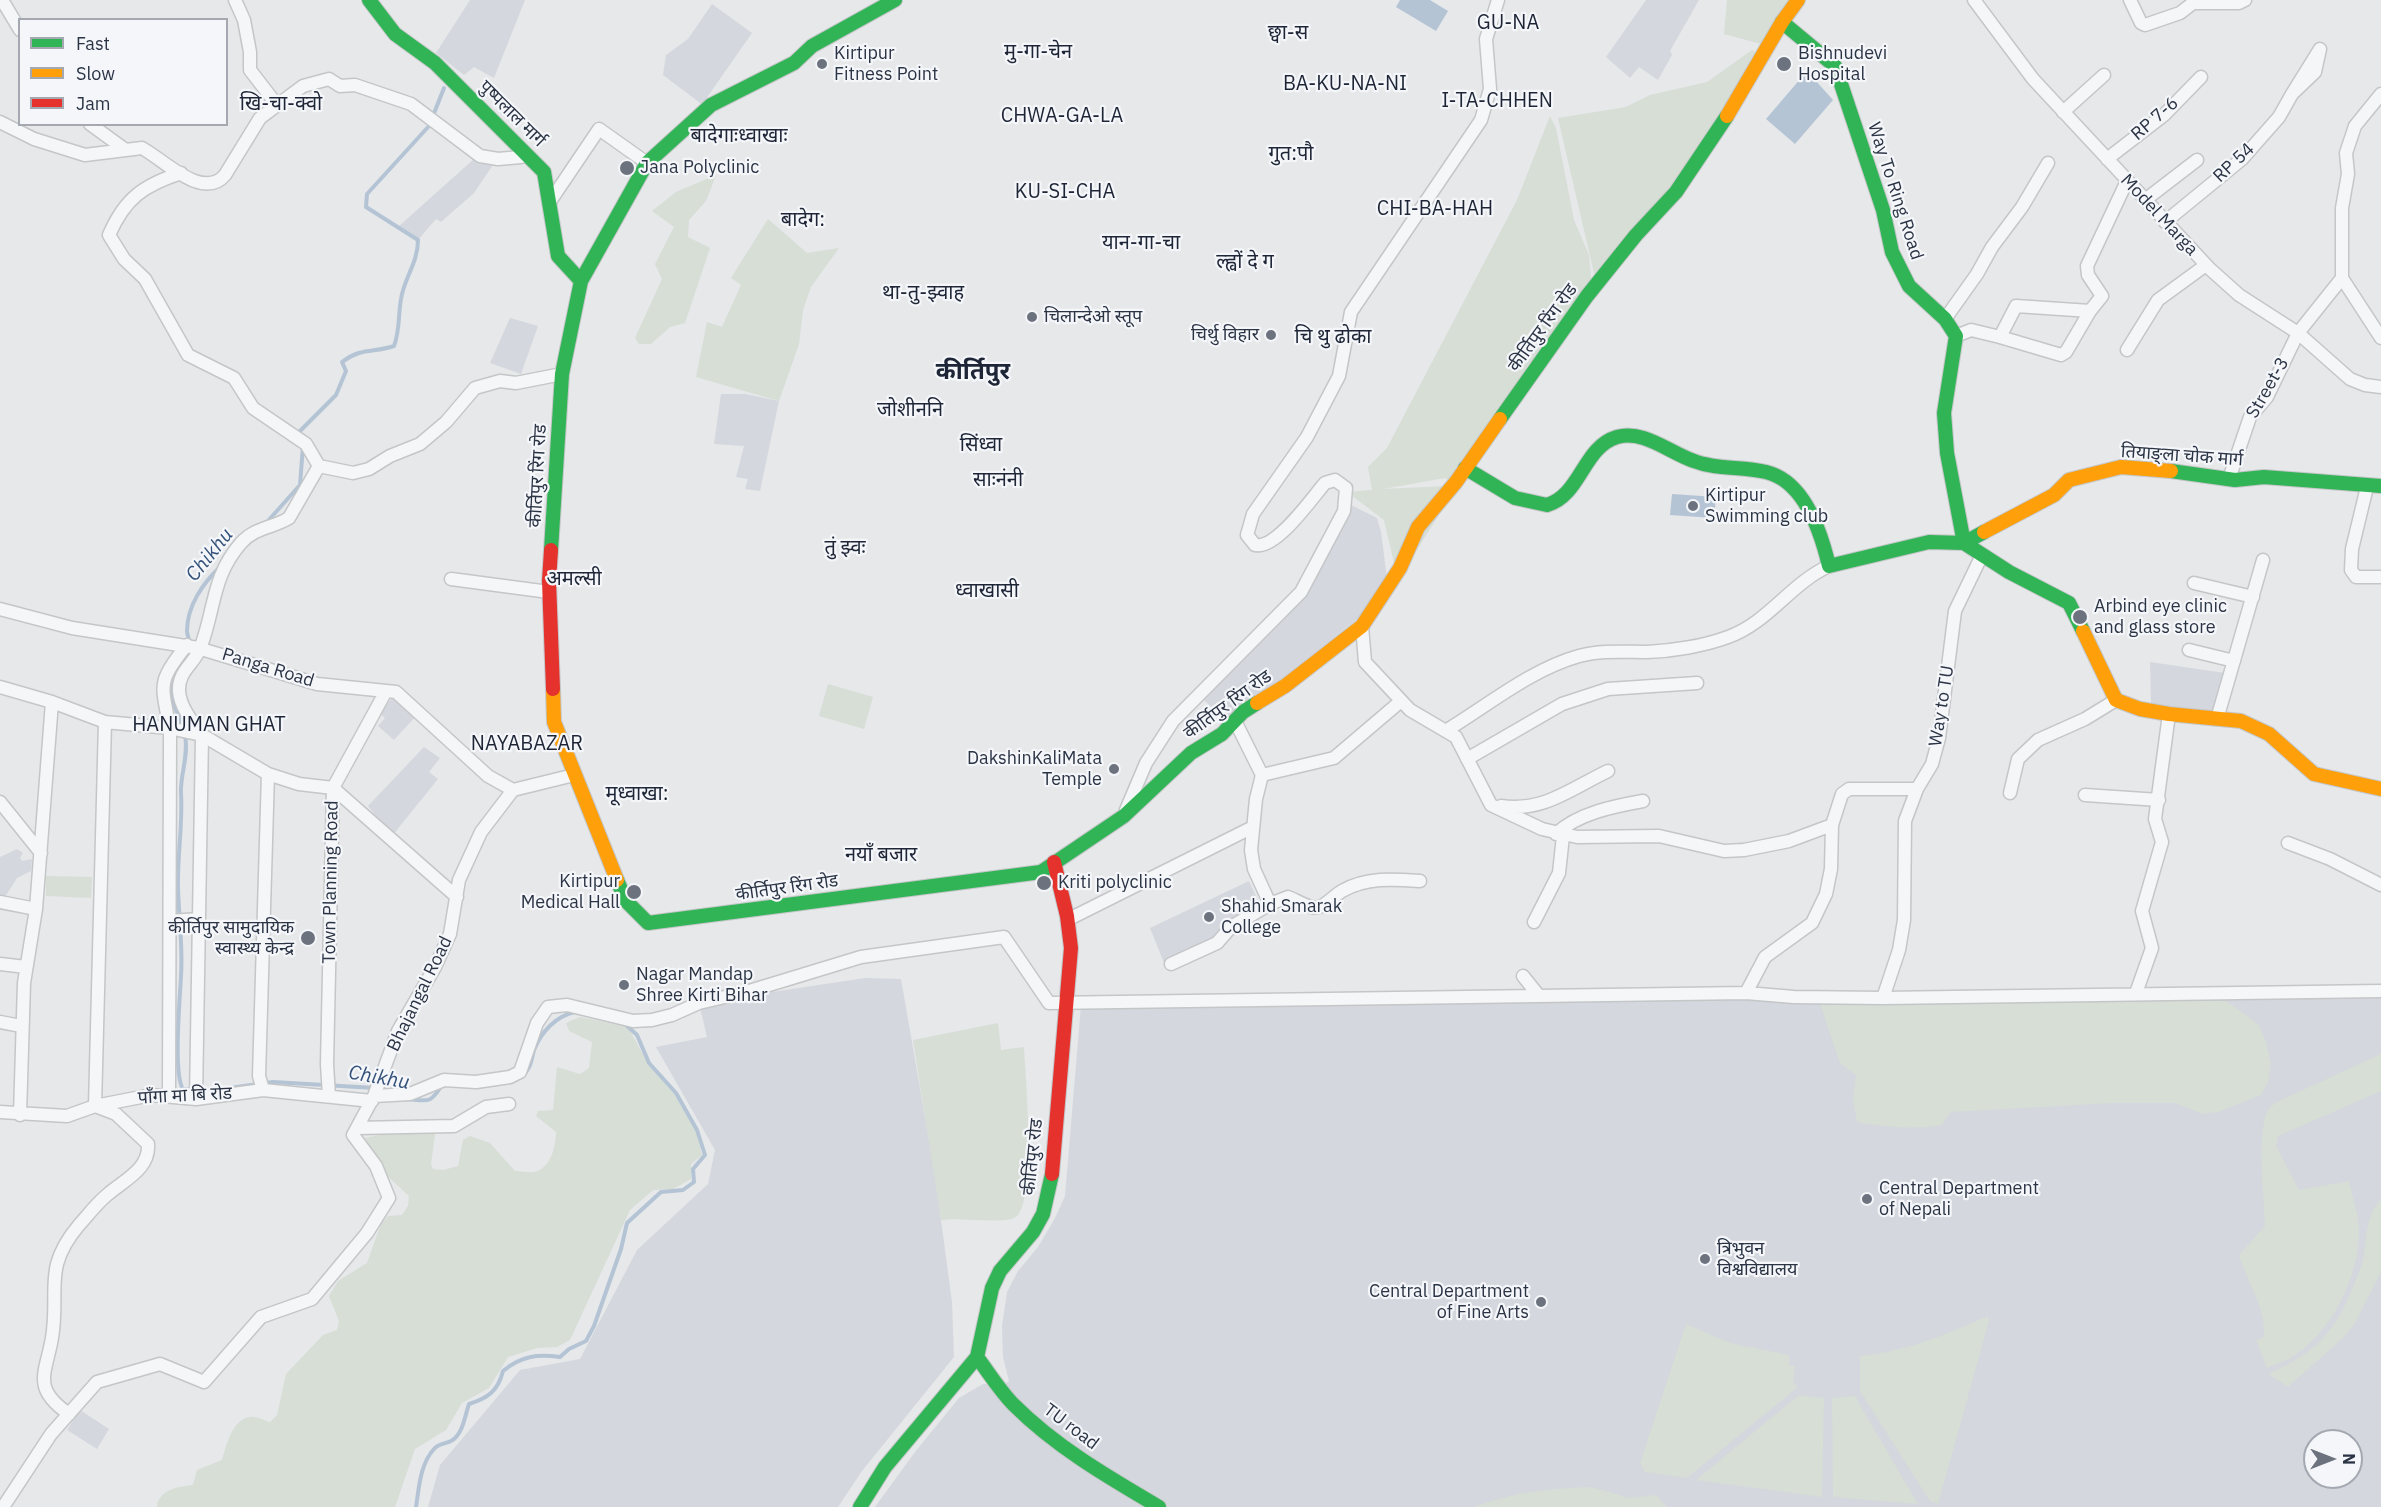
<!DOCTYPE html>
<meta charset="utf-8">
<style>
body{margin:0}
#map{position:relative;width:2381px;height:1507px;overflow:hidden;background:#e6e8ea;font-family:"IBM Plex Sans",sans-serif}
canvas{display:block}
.legend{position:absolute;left:18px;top:18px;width:210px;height:108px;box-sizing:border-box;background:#f4f6f9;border:2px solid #a4a8b1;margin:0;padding:8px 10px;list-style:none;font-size:18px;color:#2b3445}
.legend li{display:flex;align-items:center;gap:12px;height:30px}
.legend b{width:30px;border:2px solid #a4a8b1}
.north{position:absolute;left:2303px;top:1429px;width:60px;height:60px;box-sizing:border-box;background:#f4f6f9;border:2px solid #a4a8b1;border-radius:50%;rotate:90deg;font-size:16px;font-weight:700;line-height:24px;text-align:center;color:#2b3445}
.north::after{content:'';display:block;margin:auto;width:21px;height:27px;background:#6c737f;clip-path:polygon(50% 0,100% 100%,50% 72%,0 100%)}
</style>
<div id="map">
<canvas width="2381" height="1507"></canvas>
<ul class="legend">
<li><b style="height:8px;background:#30b455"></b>Fast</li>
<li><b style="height:8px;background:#ff9f0a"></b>Slow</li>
<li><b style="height:8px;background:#e5322d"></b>Jam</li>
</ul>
<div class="north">N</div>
</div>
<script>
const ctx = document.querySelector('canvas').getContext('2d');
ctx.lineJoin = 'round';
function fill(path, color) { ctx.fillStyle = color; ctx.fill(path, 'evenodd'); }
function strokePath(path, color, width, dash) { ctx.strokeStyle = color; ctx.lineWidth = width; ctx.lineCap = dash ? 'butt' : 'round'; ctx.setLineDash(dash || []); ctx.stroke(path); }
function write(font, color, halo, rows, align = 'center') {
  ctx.font = font + ' "IBM Plex Sans","Noto Sans Devanagari",sans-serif'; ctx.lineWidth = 4.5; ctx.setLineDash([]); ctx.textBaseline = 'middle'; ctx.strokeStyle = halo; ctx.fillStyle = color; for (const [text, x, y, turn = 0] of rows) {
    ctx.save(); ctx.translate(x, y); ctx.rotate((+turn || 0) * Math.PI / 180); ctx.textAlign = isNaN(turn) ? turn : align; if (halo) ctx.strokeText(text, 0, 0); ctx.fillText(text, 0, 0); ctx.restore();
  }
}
fill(new Path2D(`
 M 470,0 L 525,0 L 494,78 L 474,67 L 464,75 L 436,53 Z
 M 1646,0 L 1699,0 L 1670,51 L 1672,55 L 1658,80 L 1639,67 L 1630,78 L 1606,57 Z
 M 712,4 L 752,33 L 708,96 L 704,106 L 663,75 L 666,55 L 688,39 Z
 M 474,159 L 493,165 L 474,193 L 441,222 L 436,219 L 418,240 L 399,226 Z
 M 510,318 L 538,326 L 521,374 L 490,363 Z
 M 721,394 L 745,394 L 779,401 L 760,491 L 745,489 L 748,479 L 736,477 L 744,446 L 714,444 Z
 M 1349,504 L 1377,518 L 1381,532 L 1389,594 L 1227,722 L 1204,700 L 1282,615 Z
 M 2150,662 L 2225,673 L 2213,714 L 2151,704 Z
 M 395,695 L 417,715 L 394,740 L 378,726 L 385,718 L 379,713 Z
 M 424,747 L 440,758 L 429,772 L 438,779 L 392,836 L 368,806 Z
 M 17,849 L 23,853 L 20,858 L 22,861 L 32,859 L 31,871 L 17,878 L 3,900 L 0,900 L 0,857 Z
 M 1249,881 L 1260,905 L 1207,941 L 1164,963 L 1150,928 Z
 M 865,978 L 901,979 L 935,1175 L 952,1302 L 954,1357 L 862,1471 L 838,1507 L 428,1507 L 440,1465 L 520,1370 L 580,1359 L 637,1250 L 708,1184 L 715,1150 L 656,1047 L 707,1037 L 699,1003 Z
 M 2381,995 L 2381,1507 L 875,1507 L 915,1452 L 959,1398 L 983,1384 L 990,1384 L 997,1392 L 1009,1381 L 1003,1357 L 1002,1326 L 1007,1292 L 1018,1271 L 1038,1247 L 1055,1218 L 1065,1196 L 1081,1005 L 1604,999 ZM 2315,1441 L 2351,1441 L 2351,1477 L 2315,1477 Z
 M 80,1410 L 109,1429 L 97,1449 L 67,1430 Z`), '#d4d7dd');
fill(new Path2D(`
 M 1727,0 L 1802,0 L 1772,47 L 1724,34 Z
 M 1752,50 L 1764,57 L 1746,94 L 1596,282 L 1558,118 L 1626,107 L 1650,95 L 1707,82 Z
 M 1550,116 L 1556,128 L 1574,220 L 1589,255 L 1592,287 L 1459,485 L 1445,478 L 1383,489 L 1447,486 L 1454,491 L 1398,580 L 1384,520 L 1347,492 L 1372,490 L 1368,467 L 1387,448 L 1517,200 Z
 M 716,175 L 706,201 L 689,220 L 688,237 L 710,248 L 685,323 L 670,327 L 651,344 L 639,344 L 635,338 L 662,279 L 655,264 L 674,227 L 652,211 L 676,192 Z
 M 768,219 L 807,253 L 839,248 L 811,287 L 803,310 L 799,344 L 779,401 L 696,377 L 707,322 L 722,327 L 741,285 L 731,278 Z
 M 828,684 L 873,697 L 864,729 L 819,716 Z
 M 46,876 L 92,877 L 91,898 L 46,896 Z
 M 2218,995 L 2258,1024 L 2266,1042 L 2271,1064 L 2268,1082 L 2261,1095 L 2218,1112 L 2203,1114 L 2175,1103 L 2113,1103 L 1951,1112 L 1942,1125 C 1913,1130 1886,1127 1857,1122 L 1853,1099 L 1856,1075 L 1840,1063 L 1819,1001 Z
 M 580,1017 L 628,1027 L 646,1060 L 674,1094 L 696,1131 L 702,1155 L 691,1164 L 691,1179 L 673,1189 L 653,1190 L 630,1210 L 570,1340 L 557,1347 L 537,1348 L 508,1357 L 489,1388 L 462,1403 L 446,1430 L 415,1449 L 395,1507 L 157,1507 C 159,1489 178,1487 193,1485 L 197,1470 L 222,1460 C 226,1447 232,1418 251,1417 C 256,1416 265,1421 270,1422 L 277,1415 L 286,1374 L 323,1335 L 337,1330 L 339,1321 L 329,1296 L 338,1281 L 367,1263 L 381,1224 L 388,1216 L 402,1215 L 408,1206 L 409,1196 L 382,1171 L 365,1138 L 396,1131 L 431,1130 L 435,1134 L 431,1164 L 433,1169 L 443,1170 L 458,1166 L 463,1140 L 470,1136 L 490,1143 L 515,1171 C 521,1171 529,1173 534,1172 C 551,1169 556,1145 556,1132 L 536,1116 L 538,1111 L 553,1110 L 557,1067 L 580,1074 L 589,1068 L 592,1042 L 569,1031 L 566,1023 Z
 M 998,1023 L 1001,1050 L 1024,1047 C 1025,1073 1038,1208 1014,1218 C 999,1224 961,1217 941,1220 L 913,1040 Z
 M 2381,1054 L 2381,1091 L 2278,1136 L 2276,1146 L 2299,1190 L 2349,1181 C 2352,1197 2359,1214 2359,1231 C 2359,1276 2332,1333 2292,1357 C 2285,1362 2275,1364 2267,1368 L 2256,1340 L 2264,1337 C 2266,1308 2247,1282 2239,1255 L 2265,1226 C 2264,1199 2257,1134 2267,1112 C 2270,1106 2275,1103 2281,1100 Z
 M 2381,1199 L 2381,1272 L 2355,1323 L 2344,1337 L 2288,1387 L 2268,1374 C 2312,1354 2334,1335 2352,1289 C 2356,1279 2361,1269 2363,1259 C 2368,1236 2364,1218 2381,1199 Z
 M 1988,1316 L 1989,1321 L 1938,1504 L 1930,1501 L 1860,1391 L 1860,1356 C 1907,1351 1945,1335 1988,1316 Z
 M 1686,1324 L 1730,1343 L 1789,1355 L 1789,1365 L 1795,1366 L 1793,1382 L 1798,1387 L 1687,1478 L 1645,1472 L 1640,1463 Z
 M 1799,1395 L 1824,1398 L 1822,1497 L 1696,1480 Z
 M 1856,1396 L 1857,1400 L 1918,1504 L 1833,1497 L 1832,1398 Z
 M 1592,1487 L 1629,1498 L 1656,1495 L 1667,1507 L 1474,1507 C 1513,1492 1551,1488 1592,1487 Z`), '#d6ded6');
fill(new Path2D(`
 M 1400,0 L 1430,0 L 1448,11 L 1436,31 L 1396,7 Z
 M 1807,71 L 1833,100 L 1795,144 L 1766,119 Z
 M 1672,494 L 1716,497 L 1714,518 L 1670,515 Z`), '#b4c4d5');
strokePath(new Path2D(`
 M 301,436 L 299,432 L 336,395 L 346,371 L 342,362 C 362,347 373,353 394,346 C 400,330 398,316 401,299 C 404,278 418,263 418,240 L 366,207 L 367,194 L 429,126 L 444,88
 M 267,522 L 300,485 L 303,446
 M 189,645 C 190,638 187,636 187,631 C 187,606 203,583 220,567
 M 183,728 C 171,696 165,689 184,657
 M 185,735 C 189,756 180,775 181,793 C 183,825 177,857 178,889 C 179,918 183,948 181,976 C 180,998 173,1074 183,1089 L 222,1089 L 273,1082 L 375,1088
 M 522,1076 C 531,1069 531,1061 534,1050 C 541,1032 556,1016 575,1012
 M 407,1099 C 429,1101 430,1104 442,1085
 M 416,1507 C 419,1488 420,1464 434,1449 C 438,1444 445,1444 451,1441 C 463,1435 465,1415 469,1404 C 488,1398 498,1391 503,1371 C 521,1356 537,1354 560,1357 L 569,1349 L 586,1341 L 594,1326 L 621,1249 L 627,1223 L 661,1192 L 683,1190 L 694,1182 L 693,1169 L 705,1155 L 697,1130 L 676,1093 L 649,1063 L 637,1035 L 625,1024`), '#b4c4d5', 4);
const street = new Path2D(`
 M 2,0 L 20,30
 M 235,0 L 244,20 L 250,52 L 250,70 L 277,105
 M 1974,0 L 2033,79 L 2210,269 L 2239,295 L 2298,333 L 2350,379 L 2365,385 L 2381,387
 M 2130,0 L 2141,23 L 2145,25 L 2180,13 L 2193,3 L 2239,3 L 2245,0
 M 2063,112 L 2104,75
 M 0,122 L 34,139 L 85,155 L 142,148 C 164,160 203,201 225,175 L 260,118 L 303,86 L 329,79 L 340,86 L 355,85 L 411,104 L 480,156 L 498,159 L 521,157 L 525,153
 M 90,124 L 123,148
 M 2107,159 L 2164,115 L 2201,77
 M 181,173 C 144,185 125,198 109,235 L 124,259 L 145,279 L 188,355 L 234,378 L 253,408 L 306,444 L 319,466 L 353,473 L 369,469 L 390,456 L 420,444 L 446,422 L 475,388 L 500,381 L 516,383 L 562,374
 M 2145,200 L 2197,160
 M 549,203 L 599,129 L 647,163
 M 2165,222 L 2242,159 L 2279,117 L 2292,94 L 2315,72 L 2320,49 L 2292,94
 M 2342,278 L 2342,208 L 2348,174 L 2346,153 L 2355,126 L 2381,94
 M 1945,319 L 1977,274 L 1992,247 L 2022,207 L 2048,163
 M 1956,336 L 1971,330 L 2000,337 L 2016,306 L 2090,311 L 2102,296 L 2088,275 L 2087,266 L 2127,181
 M 2000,337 L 2061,355 L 2066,352 L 2090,311
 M 2127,350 L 2158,300 L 2206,265
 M 2229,479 L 2250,417 L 2267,397 L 2298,333 L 2342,278 L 2381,338
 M 2367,487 L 2352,549 L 2351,570 L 2356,577 L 2381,577
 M 451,579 L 549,592
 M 2194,583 L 2253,597
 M 0,609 L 72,628 L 198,648 L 317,684 L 396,692 L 488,776 L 513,790 L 574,775
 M 1362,626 L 1365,662 L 1410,710 L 1456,737 L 1491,805 L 1542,829 L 1577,837 L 1659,836 L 1724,851 L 1744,850 L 1789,841 L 1832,825 L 1842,794 L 1849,789 L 1917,789
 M 2189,650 L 2234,661
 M 0,687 L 52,702
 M 386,691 L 333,788 L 457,897
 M 2217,719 L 2263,560
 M 1235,721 L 1262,775 L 1256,799 L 1251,850 L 1254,869 L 1270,904
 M 1447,730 C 1488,705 1532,669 1579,656 C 1601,650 1624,652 1647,652 C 1672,651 1704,646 1728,637 C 1768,623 1791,583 1829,566
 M 1467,759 L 1562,704 L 1608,689 L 1697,683
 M 1262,775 L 1334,758 L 1401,701
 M 2010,793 L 2018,759 L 2038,740 L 2085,719 L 2116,700
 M 2085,795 L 2159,800
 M 0,802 L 41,853
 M 1501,806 C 1544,812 1570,789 1608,771
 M 1126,810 L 1146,763 L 1173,721 L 1301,592 L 1344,511 L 1346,488 L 1335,480 L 1325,483 C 1312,498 1276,550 1255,545 L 1247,535 L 1253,514 L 1307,437 L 1339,376 L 1351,312 L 1481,120 L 1490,89 L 1486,39 L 1498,0
 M 1556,834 C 1578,813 1615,806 1643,801
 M 2288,843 L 2330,859 L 2381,885
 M 0,902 L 36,909
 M 1069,919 L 1253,827
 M 170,921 L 199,919
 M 1534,922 L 1559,873 L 1563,836
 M 0,964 L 26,967
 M 1171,964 L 1217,943 L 1231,927 L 1270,904 L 1288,897 C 1297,900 1310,910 1319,907 C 1326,905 1335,895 1342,891 C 1366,877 1393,879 1420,881
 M 1523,976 L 1539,996
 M 1746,993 L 1765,957 L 1812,923 L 1826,894 L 1831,869 L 1832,825
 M 2136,993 L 2152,948 L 2142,911 L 2162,842 L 2155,819 L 2169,714
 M 1883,998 L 1899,950 L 1904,920 L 1905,821 L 1917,789 L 1932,764 L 1939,738 L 1955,611 L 1982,555
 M 0,1022 L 21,1026
 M 263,1090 L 259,1076 L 268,774
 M 169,1094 L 170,735 C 165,687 152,687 187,645
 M 374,1096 L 410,1094 L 444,1080 L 476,1082 L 510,1077 L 520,1072 L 537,1023 L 548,1007 L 567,1005 L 633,1021 L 652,1020 L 672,1015 L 699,1003 L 746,992 L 861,957 L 1004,937 L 1049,1003 L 1746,993 L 1794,997 L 1883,998 L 2381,991
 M 196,1099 L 202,735 C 193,723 180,707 179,691 C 178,670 196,663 201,646 C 215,609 212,576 241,543 C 255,527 273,528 289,518 L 319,466
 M 0,1112 L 67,1116 L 95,1106 L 151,1095 L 196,1099 L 263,1090 L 372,1101
 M 20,1115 L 24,983 L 36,909 L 52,702 L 105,722 L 169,728 L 202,735 L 268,774 L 299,784 L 333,788 L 327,1064 L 329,1096
 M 357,1128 L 454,1126 L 486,1107 L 509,1104
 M 69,1414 C 31,1388 46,1373 52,1338 C 60,1289 42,1269 79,1225 C 88,1215 97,1203 107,1195 C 124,1180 150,1169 148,1144 L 116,1114 L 95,1106 L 105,722
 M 3,1507 L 51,1434 L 97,1382 L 160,1364 L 204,1382 L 261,1317 L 312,1299 L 367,1233 L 389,1198 L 376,1166 L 353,1135 L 374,1096 L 398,1031 L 435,967 L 450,934 L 459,880 L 481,832 L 513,790`);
const fast = new Path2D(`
 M 369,0 L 395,34 L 435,63 L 544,172 L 558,256 L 581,281
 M 1782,22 L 1835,66 L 1883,210 L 1892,252 L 1909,286 L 1945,319 L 1956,336 L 1944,413 L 1947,453 L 1964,543 L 2009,572 L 2069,603 L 2083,631
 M 1500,419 L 1587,296 L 1636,235 L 1676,192 L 1727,116
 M 1465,468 L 1515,498 L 1547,505 C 1581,495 1583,447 1617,437 C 1643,429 1670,453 1694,461 C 1717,470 1742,466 1766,472 C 1804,481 1821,532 1829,566 L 1929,542 L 1964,543 L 1984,532
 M 2171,471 L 2235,480 L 2264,477 L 2381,486
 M 551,550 L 562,374 L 581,281 L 647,163 L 711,105 L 794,63 L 812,46 L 895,0
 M 617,880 L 626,901 L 648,923 L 1041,872 L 1124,816 L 1191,753 L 1222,734 L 1243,712 L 1257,703
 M 977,1357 C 989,1373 1000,1391 1014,1405 C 1056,1447 1108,1477 1159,1507
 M 860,1507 L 885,1467 L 977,1357 L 992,1288 L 1000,1271 L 1033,1232 L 1043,1214 L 1052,1174`);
const slow = new Path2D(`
 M 1727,116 L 1782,22 L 1798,0
 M 1984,532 L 2054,495 L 2069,480 L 2121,467 L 2171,471
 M 2083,631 L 2116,700 L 2140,709 L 2169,714 L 2241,721 L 2269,734 L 2314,774 L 2381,789
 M 553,689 L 554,722 L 617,880
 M 1257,703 L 1285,686 L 1362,626 L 1400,568 L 1418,527 L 1456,482 L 1500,419`);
const jam = new Path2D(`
 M 551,550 L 549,581 L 553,689
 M 1052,1174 L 1071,948 L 1067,916 L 1054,862`);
strokePath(street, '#c4c6c8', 15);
strokePath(fast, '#c4c6c8', 16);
strokePath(slow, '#c4c6c8', 16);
strokePath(jam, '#c4c6c8', 16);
strokePath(street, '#f5f6f7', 12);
strokePath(fast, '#30b455', 14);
strokePath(slow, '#ff9f0a', 14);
strokePath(jam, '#e5322d', 14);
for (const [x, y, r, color] of [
 [822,64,6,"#6c737f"],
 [1784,64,8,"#6c737f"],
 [627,168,8,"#6c737f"],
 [1032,317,6,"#6c737f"],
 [1271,335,6,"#6c737f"],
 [1693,506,6,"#6c737f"],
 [2080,617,8,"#6c737f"],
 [1114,769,6,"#6c737f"],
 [1044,883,8,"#6c737f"],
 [634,892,8,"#6c737f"],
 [1209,917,6,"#6c737f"],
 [308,938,8,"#6c737f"],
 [624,985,6,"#6c737f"],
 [1867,1199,6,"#6c737f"],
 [1705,1259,6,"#6c737f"],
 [1541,1302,6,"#6c737f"]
]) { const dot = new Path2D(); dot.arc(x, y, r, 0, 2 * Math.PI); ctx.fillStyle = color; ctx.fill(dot); strokePath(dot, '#f4f6f9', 2); }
write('18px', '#2b3445', '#f4f6f9', [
 ["Kirtipur",834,54],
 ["Fitness Point",834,75],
 ["Bishnudevi",1798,54],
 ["Hospital",1798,75],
 ["Jana Polyclinic",640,168],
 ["चिलान्देओ स्तूप",1044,317],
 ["चिर्थु विहार",1259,335,"right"],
 ["Kirtipur",1705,496],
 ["Swimming club",1705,517],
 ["Arbind eye clinic",2094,607],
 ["and glass store",2094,628],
 ["DakshinKaliMata",1102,759,"right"],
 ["Temple",1102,780,"right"],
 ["Kirtipur",620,882,"right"],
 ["Medical Hall",620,903,"right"],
 ["Kriti polyclinic",1058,883],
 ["Shahid Smarak",1221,907],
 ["College",1221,928],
 ["कीर्तिपुर सामुदायिक",294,928,"right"],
 ["स्वास्थ्य केन्द्र",294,949,"right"],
 ["Nagar Mandap",636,975],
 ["Shree Kirti Bihar",636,996],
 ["Central Department",1879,1189],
 ["of Nepali",1879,1210],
 ["त्रिभुवन",1717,1249],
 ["विश्वविद्यालय",1717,1270],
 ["Central Department",1529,1292,"right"],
 ["of Fine Arts",1529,1313,"right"]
], 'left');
write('18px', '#2b3445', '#f4f6f9', [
 ["पुष्पलाल मार्ग",512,114,45],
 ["RP 7-6",2155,119,-41],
 ["RP 54",2234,163,-43],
 ["Way To Ring Road",1895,191,72],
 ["Model Marga",2159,215,47],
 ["कीर्तिपुर रिंग रोड",1543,328,-54],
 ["Street-3",2268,388,-60],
 ["तियाङ्ला चोक मार्ग",2182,456,4],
 ["कीर्तिपुर रिंग रोड",538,476,-87],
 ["Panga Road",268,668,17],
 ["कीर्तिपुर रिंग रोड",1228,705,-36],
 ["Way to TU",1942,706,-81],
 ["Town Planning Road",331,882,-89],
 ["कीर्तिपुर रिंग रोड",787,888,-8],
 ["Bhajangal Road",420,994,-64],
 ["पाँगा मा बि रोड",185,1096,-3],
 ["कीर्तिपुर रोड",1033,1157,-84],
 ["TU road",1071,1427,37]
]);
write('20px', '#1d2536', '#f4f6f9', [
 ["GU-NA",1508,23],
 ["छ्वा-स",1288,33],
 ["मु-गा-चेन",1038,52],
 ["BA-KU-NA-NI",1345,84],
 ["I-TA-CHHEN",1497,101],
 ["खि-चा-क्वो",281,104],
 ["CHWA-GA-LA",1062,116],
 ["बादेगाःध्वाखाः",739,136],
 ["गुत:पौ",1291,154],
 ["KU-SI-CHA",1065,192],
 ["CHI-BA-HAH",1435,209],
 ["बादेग:",803,220],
 ["यान-गा-चा",1141,243],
 ["ल्ह्वों दे ग",1245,262],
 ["था-तु-झ्वाह",923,293],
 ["चि थु ढोका",1333,337],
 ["जोशीननि",910,410],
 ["सिंध्वा",981,445],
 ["साःनंनी",998,480],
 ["तुं झ्वः",845,548],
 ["अमल्सी",574,579],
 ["ध्वाखासी",987,591],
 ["HANUMAN GHAT",209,725],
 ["NAYABAZAR",527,744],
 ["मूध्वाखा:",637,794],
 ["नयाँ बजार",881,855]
]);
write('italic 20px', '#34527a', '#f4f6f9', [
 ["Chikhu",210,555,-51],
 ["Chikhu",379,1078,10]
]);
write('bold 24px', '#1d2536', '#f4f6f9', [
 ["कीर्तिपुर",973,372]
]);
</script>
